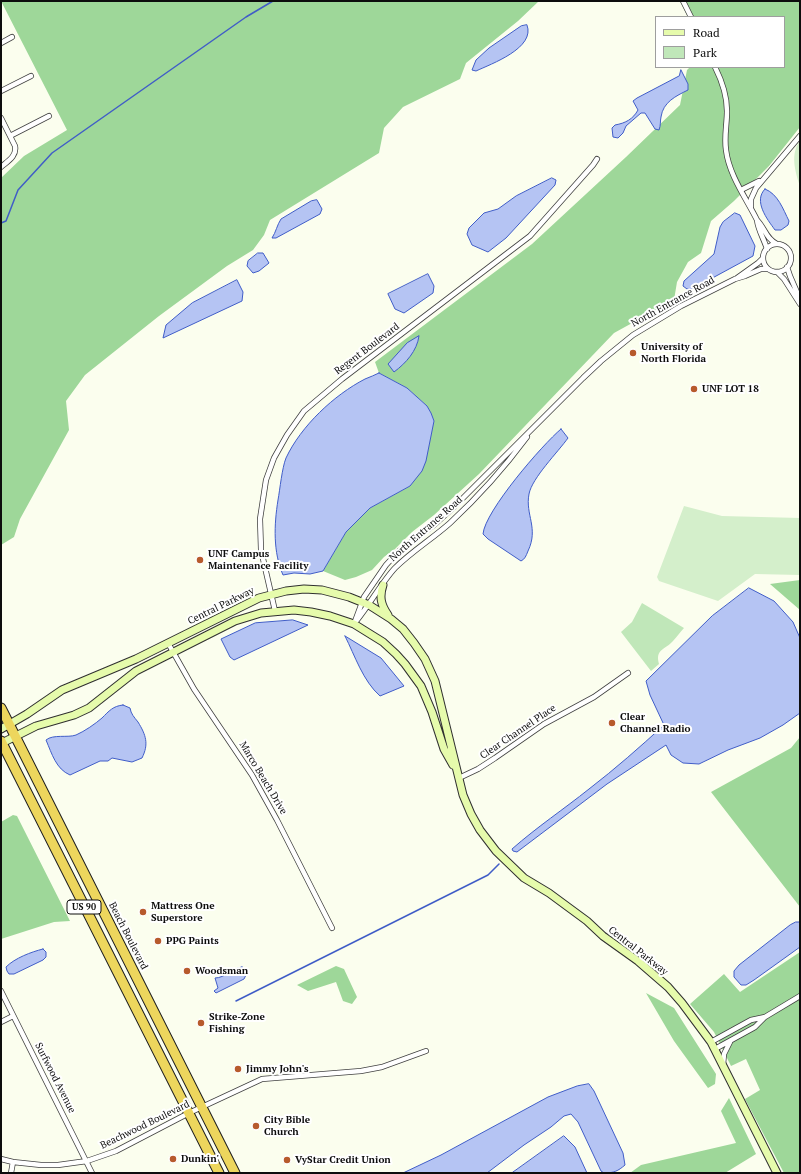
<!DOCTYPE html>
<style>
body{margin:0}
#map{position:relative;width:801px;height:1174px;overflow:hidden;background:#fbfeee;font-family:"PT Serif",serif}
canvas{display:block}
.frame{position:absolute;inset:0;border:2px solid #0d0d0d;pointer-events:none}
.legend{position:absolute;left:655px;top:16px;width:130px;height:52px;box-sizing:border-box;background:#fff;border:1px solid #9e9e9e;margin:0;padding:5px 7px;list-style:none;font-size:12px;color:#0d0d0d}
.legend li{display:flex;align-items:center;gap:8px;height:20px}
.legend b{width:20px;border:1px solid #9e9e9e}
</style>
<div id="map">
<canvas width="801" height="1174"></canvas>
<div class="frame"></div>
<ul class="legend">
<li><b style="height:5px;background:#e6fbac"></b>Road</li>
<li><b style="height:11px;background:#c0e7b9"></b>Park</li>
</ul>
</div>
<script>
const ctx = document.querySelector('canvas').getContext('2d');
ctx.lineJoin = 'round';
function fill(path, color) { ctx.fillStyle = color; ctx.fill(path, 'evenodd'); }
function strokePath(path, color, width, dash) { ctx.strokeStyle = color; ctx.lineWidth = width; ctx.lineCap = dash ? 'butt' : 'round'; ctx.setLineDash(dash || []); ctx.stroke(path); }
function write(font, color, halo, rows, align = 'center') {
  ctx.font = font + ' "PT Serif",serif'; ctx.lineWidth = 4; ctx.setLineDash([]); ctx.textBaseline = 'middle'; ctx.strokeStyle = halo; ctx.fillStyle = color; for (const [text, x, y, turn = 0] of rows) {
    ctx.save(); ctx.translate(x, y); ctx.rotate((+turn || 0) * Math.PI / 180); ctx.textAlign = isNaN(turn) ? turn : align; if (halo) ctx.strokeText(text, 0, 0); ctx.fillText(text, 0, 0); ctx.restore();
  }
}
fill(new Path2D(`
 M 642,603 L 684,628 C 680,632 677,637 673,641 C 665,650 655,649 659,664 L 651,671 L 621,632 L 632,622 Z`), '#c0e7b9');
fill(new Path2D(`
 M 1,1 L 539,1 L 518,21 L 466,63 L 460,79 L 403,107 L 384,128 L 379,153 L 270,220 L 264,235 L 253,250 L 227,266 L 159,316 L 85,375 L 66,401 L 69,430 L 20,519 L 14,537 L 1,545 L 1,178 L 24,156 L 67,130 Z
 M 680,1 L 800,1 L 800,127 L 769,166 L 734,201 L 711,221 L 701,253 L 688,262 L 677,282 L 674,300 L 614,333 L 479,474 L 434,515 L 412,532 L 395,549 L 384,557 L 372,570 L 356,577 L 345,580 L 323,571 L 346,532 L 370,508 L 410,486 L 434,421 L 427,406 L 407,388 L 379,373 L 375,362 L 532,244 L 626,157 L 680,105 L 687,70 L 690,67 L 784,67 L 784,17 L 688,17 Z
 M 800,580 L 800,610 L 770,584 Z
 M 800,737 L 800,907 L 711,792 L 791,748 Z
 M 13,815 L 17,816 L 70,921 L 54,922 L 1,939 L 1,822 Z
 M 800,952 L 800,1173 L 784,1173 L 745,1099 L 760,1090 L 746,1059 L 731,1066 L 714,1032 L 690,1004 L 724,974 L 740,992 Z
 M 336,966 L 344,969 L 357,997 L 352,1004 L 343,1001 L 336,982 L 308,991 L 297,985 Z
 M 646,993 L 674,1008 L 716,1074 L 715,1084 L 708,1088 L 674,1041 Z
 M 729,1098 L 756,1154 L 725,1173 L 630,1173 L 641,1165 L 736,1143 L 721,1111 Z`), '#9ed799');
fill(new Path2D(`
 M 800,141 L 800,186 C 795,172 790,153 800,141 Z
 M 684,506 L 722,516 L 800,518 L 800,575 L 755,574 L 718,601 L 659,581 L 657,577 Z`), '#d4efcb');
const water = new Path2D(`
 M 527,25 C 536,48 491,64 476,71 L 472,70 L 476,60 L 489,48 L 521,26 Z
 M 681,70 L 688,84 L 688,90 C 676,96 663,102 661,117 C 660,121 661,125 659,130 L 655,129 L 645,113 L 641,113 L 626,126 L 623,133 L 618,138 L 613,137 L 612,128 L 615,125 C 626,123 633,119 638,110 L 633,101 L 637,98 L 679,76 Z
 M 552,178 L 556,180 L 555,185 L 506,238 L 488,252 L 472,245 L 467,234 L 469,228 L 484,213 L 498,209 L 516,196 Z
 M 765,189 C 778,194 783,209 789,221 L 788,225 L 781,230 L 775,230 C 767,219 753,201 765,189 Z
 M 317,200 L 322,209 L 320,214 L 276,238 L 272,238 C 276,232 277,225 281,219 L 311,201 Z
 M 735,213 L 740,215 L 755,246 L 753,256 L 694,288 L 687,289 L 683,286 L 684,281 L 714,254 L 720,227 L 723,222 Z
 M 258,253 L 263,253 L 269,263 L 259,271 L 253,273 L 247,266 L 248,261 Z
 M 428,274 L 434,286 L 433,293 L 404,313 L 395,309 L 388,294 Z
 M 237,280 L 243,292 L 242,301 L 163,338 L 166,325 L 192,303 Z
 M 419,336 C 417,351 406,363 394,372 L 388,364 L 407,343 Z
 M 379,373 L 407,388 L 427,406 L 431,413 L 434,421 L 426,461 L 422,471 L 410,486 L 370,508 L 346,532 L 323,571 L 310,574 L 294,573 L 283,575 C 273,552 274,525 278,500 C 280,489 282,468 286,458 C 301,426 334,395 365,379 C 370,377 375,375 379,373 Z
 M 561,429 L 568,438 C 558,452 532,478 529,494 C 525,515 539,528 528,551 C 526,556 525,559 521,561 L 488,539 L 483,534 C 485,511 542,445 561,429 Z
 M 749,588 L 774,601 L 793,622 L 800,638 L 800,713 L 783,725 L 760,738 L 728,750 L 699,764 L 683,763 L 671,755 L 666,745 L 607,784 L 517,852 L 513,851 L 512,849 C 537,827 564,809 589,789 C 615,769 640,747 664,725 L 650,695 L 646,681 L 712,616 Z
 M 293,620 L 308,625 L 234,660 L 230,657 L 221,639 L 255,623 Z
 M 345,636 L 381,658 L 404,686 L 380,696 C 363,681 355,656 345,636 Z
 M 123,705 L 130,708 C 131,714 134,717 138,722 C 146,735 149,744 142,758 L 132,762 L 112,758 L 108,761 L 100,761 L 70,775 C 56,769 52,754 46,740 C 53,734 68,738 76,735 C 85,731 95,724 102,718 C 109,711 113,706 123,705 Z
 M 796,922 L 800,922 L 800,947 L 754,980 L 746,985 L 741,985 L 734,977 L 734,971 L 739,965 L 790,925 Z
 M 43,949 L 46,952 L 46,957 L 43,960 L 14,974 L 9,974 L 7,971 L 6,967 C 15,958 31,952 43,949 Z
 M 242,967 L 246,975 L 244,979 L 216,993 L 214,991 L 218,988 L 215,978 C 225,978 232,968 242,967 Z
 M 589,1084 L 594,1091 L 623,1153 L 625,1165 C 618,1171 614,1173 604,1173 L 601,1171 L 578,1122 L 571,1114 L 564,1116 L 551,1127 L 524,1145 L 487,1173 L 403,1173 L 441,1155 L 548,1097 L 577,1086 Z
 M 564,1136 L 575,1147 L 587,1173 L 512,1173 Z`);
fill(water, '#b5c4f3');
strokePath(water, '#405dc7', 1);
strokePath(new Path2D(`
 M 1,223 L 6,221 L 18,190 L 52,153 L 246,17 L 273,1
 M 236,1001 L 488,875 L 499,864`), '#405dc7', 1.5);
const street = new Path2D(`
 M 683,1 L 691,17
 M 1,43 L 12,37
 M 715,67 C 722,81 727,95 727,111 C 727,124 724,137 726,150 C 729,175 746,198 757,220 C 765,228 766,239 777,244
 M 1,91 L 31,76
 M 1,118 L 15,146 C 17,156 8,161 1,167
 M 10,136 L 49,116
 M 741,190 L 759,181
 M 751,207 L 751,199 L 756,188 L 800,136
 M 757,220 C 758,230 764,239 767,249
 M763 258a14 14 0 1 1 28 0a14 14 0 1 1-28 0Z
 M 787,267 L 790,276 L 800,299
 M 777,272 L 784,279 L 800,304
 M 737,278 L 758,263 L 763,258
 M 275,611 L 261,550 L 260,519 L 266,480 L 274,458 L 287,435 L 304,411 L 342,379 L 530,236 L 593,165 L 597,159
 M 357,620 C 370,604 382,582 395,568 C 412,551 432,539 450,523 C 478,497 504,468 527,437
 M 354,624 L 364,597 L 386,565 L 398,552 L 435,524 L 455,506 L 583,378 L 601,361 L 633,335 L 681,306 L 735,279 L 745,276 L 761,269 L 768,269
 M 168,643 L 194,689 L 252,775 L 277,820 L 332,928
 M 459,778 L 478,769 L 495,758 L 544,724 L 594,697 L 628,673
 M 1,991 L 92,1173
 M 1,1022 L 13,1016
 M 711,1042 L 751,1020 L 765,1017
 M 715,1049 L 755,1027 L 765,1017 L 800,996
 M 723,1065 L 724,1054 L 730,1042
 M 1,1159 L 13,1162 L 41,1165 L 58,1165 L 87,1161 L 116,1151 L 189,1113 L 262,1079 L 361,1071 L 382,1067 L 426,1051
 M 11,1173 L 13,1162`);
const secondary = new Path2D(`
 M 383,585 C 379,597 381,605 388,615
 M 1,729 L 27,714 L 62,690 L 136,659 L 259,598 L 286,591 L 304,589 L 322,590 L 349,597 L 369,605 L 391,619 L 403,629 L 414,643 L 425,659 L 435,681 L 463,795 L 471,814 L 480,830 L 496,851 L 524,878 L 549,893 L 587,921 L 603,936 L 638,961 L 668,987 L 682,1003 L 711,1042 L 777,1173
 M 2,743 L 36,726 L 74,715 L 89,708 L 136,671 L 235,621 L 261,613 L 294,610 L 311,612 L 330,616 L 354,624 L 383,642 L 396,654 L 405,664 L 421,686 L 432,712 L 444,749 L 453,765`);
const highway = new Path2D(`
 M 1,708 L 235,1173
 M 1,741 L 219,1173`);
strokePath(street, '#404040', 6);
strokePath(secondary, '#2f2f2f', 9);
strokePath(highway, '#1e1e1e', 11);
strokePath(street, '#fff', 4.5);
strokePath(secondary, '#e6fbac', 7);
strokePath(highway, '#edd65d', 9);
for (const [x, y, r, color] of [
 [633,353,4,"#b75a2c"],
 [694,389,4,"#b75a2c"],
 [200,560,4,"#b75a2c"],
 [612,723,4,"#b75a2c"],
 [143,912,4,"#b75a2c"],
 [158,941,4,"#b75a2c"],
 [187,971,4,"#b75a2c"],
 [201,1023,4,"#b75a2c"],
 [238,1069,4,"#b75a2c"],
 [256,1126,4,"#b75a2c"],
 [173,1159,4,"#b75a2c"],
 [287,1160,4,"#b75a2c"]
]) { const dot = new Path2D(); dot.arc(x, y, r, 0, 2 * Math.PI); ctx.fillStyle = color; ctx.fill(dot); strokePath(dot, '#fff', 1.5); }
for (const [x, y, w] of [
 [84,907,34]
]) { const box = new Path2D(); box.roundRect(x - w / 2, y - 7, w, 14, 3); ctx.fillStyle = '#fff'; ctx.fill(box); strokePath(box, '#0d0d0d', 1); }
write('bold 9px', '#0d0d0d', null, [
 ["US 90",84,907]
]);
write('10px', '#0d0d0d', '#fff', [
 ["North Entrance Road",673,302,-29],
 ["Regent Boulevard",367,349,-37],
 ["North Entrance Road",426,529,-41],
 ["Central Parkway",221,606,-26],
 ["Clear Channel Place",518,732,-34],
 ["Marco Beach Drive",263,778,59],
 ["Beach Boulevard",128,936,63],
 ["Central Parkway",638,951,38],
 ["Surfwood Avenue",55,1078,63],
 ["Beachwood Boulevard",145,1125,-26]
]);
write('bold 10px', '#0d0d0d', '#fff', [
 ["University of",641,347],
 ["North Florida",641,359],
 ["UNF LOT 18",702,389],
 ["UNF Campus",208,554],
 ["Maintenance Facility",208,566],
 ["Clear",620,717],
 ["Channel Radio",620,729],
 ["Mattress One",151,906],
 ["Superstore",151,918],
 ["PPG Paints",166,941],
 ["Woodsman",195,971],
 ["Strike-Zone",209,1017],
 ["Fishing",209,1029],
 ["Jimmy John's",246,1069],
 ["City Bible",264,1120],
 ["Church",264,1132],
 ["Dunkin'",181,1159],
 ["VyStar Credit Union",295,1160]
], 'left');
</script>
